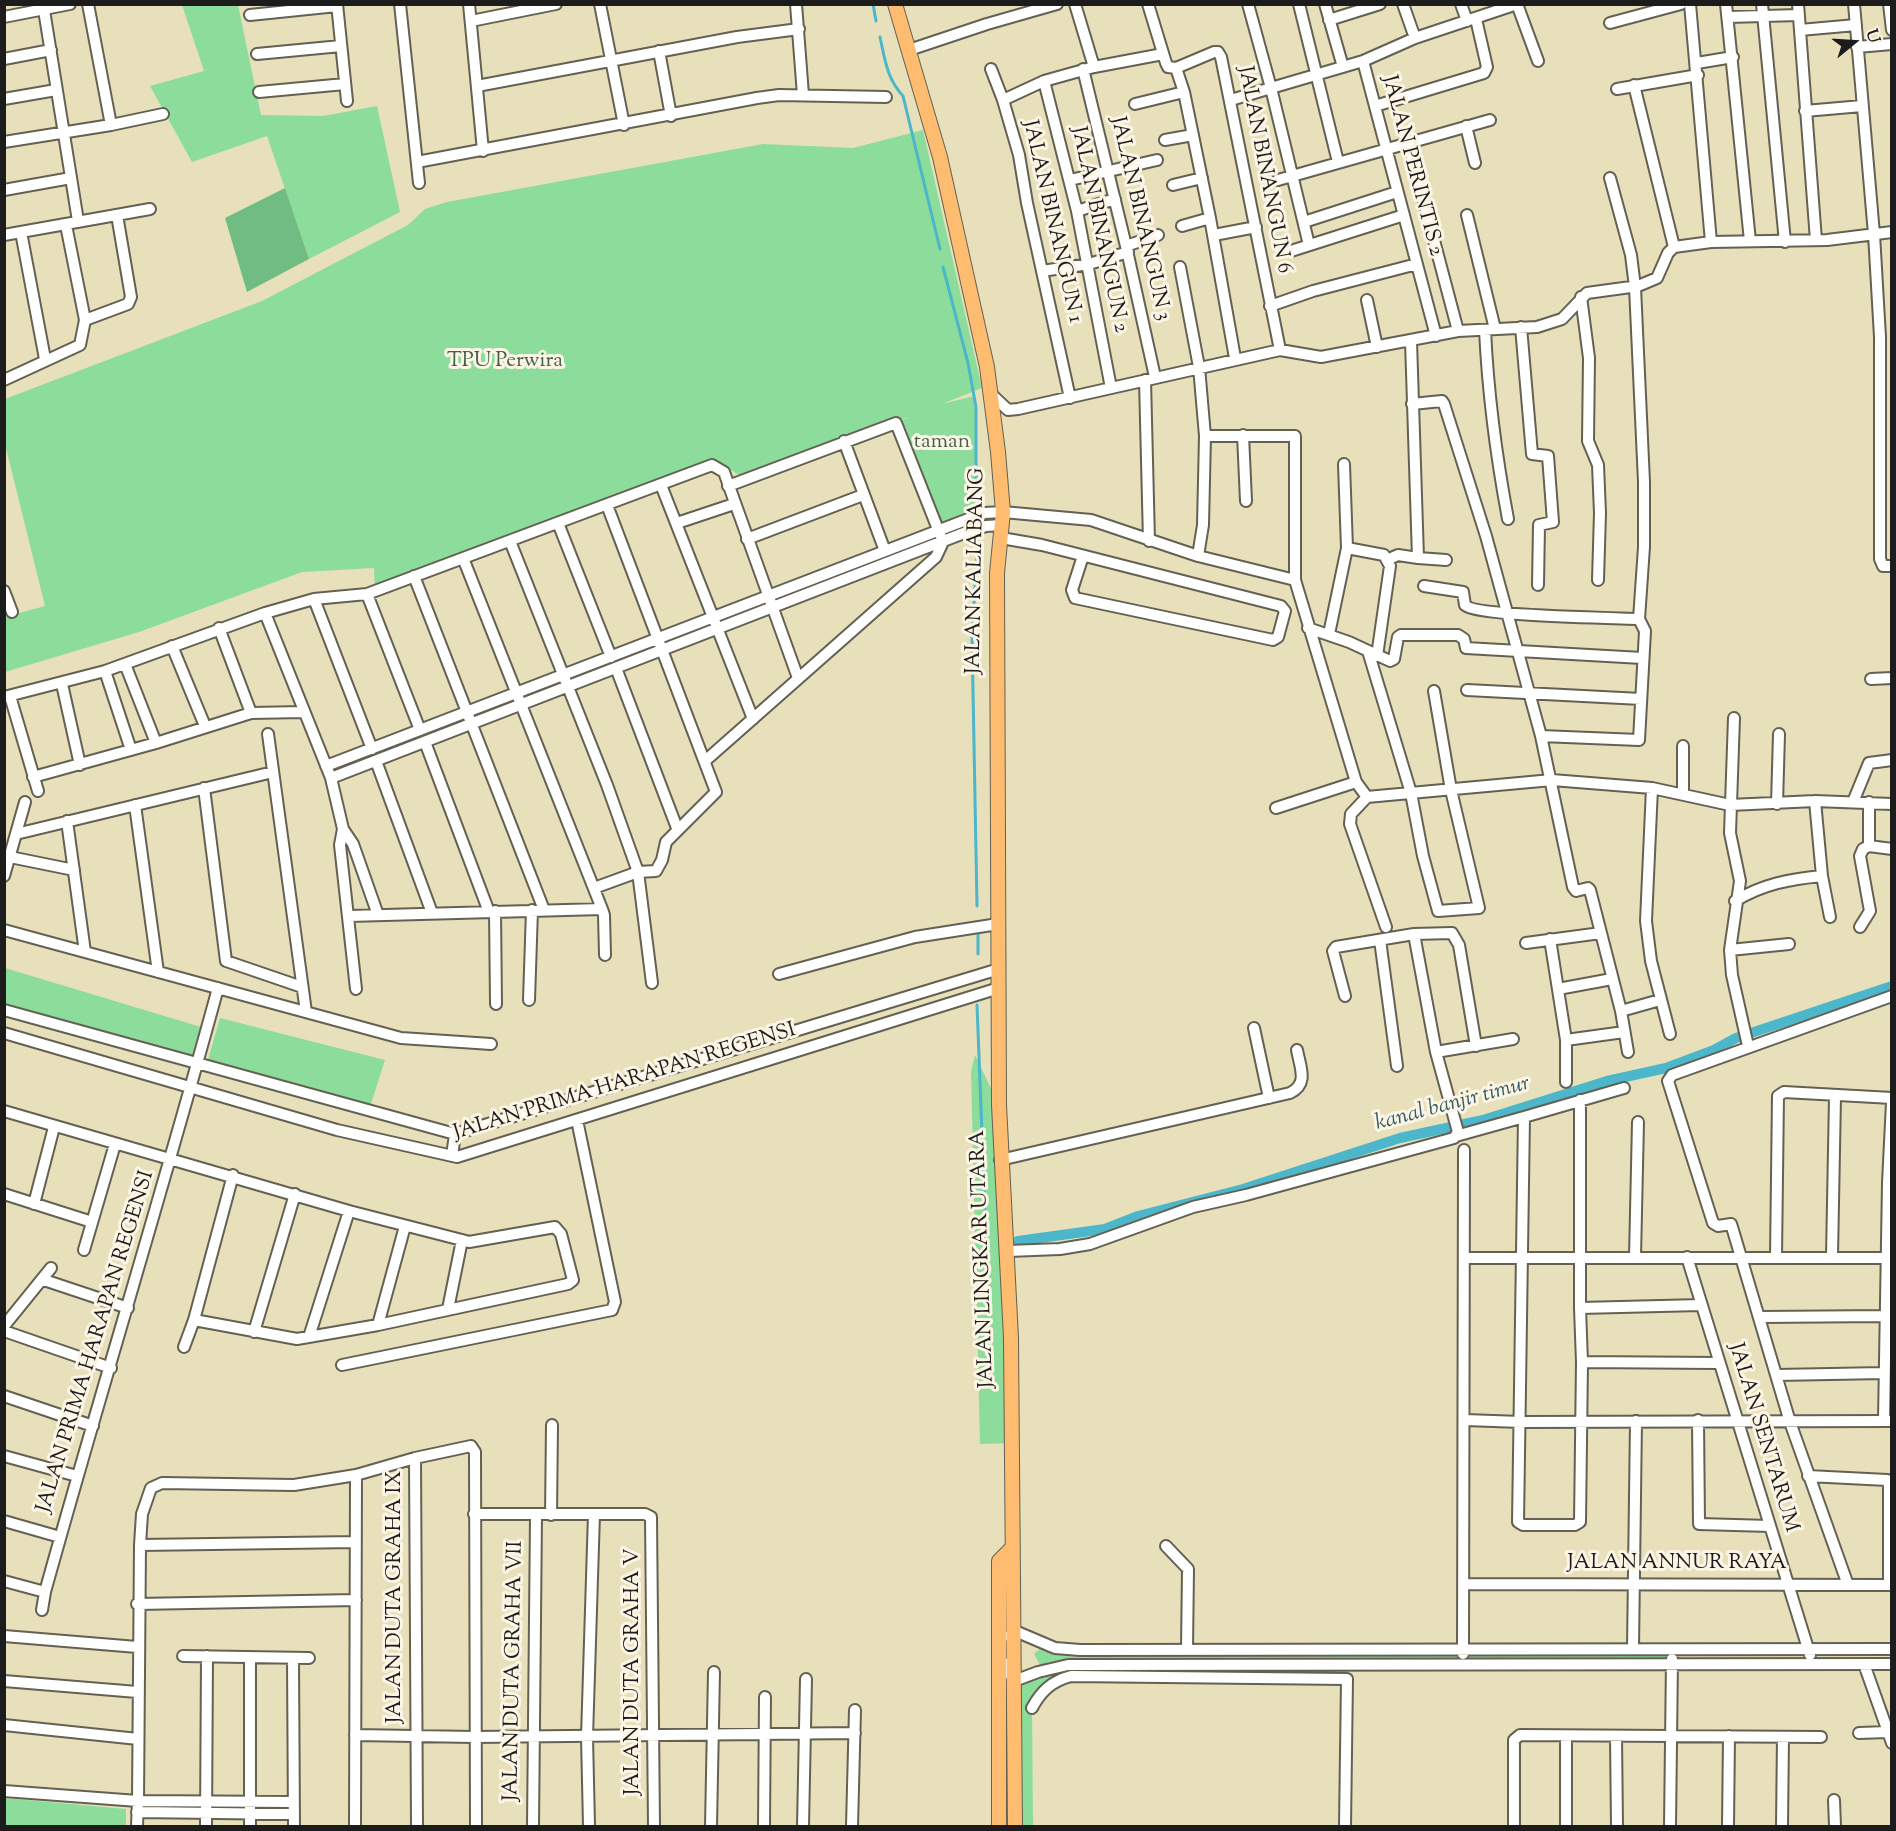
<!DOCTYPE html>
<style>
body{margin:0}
#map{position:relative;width:1896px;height:1831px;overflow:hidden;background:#e7e0bb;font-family:"Sorts Mill Goudy",serif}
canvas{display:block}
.frame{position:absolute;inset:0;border:6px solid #1c1c1c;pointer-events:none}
.north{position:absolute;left:1824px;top:12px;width:60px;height:60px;-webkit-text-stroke:4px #fcf5e5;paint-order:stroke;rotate:72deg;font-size:16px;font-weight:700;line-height:24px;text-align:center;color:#1c1c1c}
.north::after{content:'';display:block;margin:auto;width:21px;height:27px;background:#1c1c1c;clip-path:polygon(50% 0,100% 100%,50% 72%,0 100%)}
</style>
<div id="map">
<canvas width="1896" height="1831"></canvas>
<div class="frame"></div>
<div class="north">U</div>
</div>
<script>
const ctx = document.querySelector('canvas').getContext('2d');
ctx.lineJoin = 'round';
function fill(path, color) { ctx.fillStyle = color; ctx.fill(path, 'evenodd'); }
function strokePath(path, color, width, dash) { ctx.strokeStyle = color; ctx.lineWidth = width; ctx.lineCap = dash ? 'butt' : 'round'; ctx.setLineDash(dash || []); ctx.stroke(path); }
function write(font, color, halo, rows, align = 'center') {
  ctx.font = font + ' "Sorts Mill Goudy",serif'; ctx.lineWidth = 6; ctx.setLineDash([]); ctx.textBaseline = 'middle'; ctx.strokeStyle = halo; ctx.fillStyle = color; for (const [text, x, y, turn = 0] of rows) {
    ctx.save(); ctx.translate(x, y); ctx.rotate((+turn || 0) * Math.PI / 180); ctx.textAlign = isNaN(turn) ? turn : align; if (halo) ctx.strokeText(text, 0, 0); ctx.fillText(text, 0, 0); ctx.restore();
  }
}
fill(new Path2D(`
 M 182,5 L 238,5 L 261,115 L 323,116 L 377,106 L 400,212 L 309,259 L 267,136 L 192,162 L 150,86 L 204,71 Z
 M 923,130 L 982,388 L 942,404 L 974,396 L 977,431 L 977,515 L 939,531 L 896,423 L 911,416 L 745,479 L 714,459 L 375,594 L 374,568 L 302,572 L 139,632 L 5,672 L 5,617 L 45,606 L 5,444 L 5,399 L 262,301 L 408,225 L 425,209 L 447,202 L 763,144 L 853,148 Z
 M 5,968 L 201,1027 L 192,1055 L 5,1004 Z
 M 220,1018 L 385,1060 L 370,1107 L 208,1060 Z
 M 975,1055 L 999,1105 L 1011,1443 L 980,1444 L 971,1071 Z
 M 1045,1644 L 1055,1648 L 1672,1649 L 1671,1664 L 1347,1666 L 1347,1679 L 1060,1679 L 1032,1708 L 1033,1826 L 1000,1826 L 999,1656 L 1014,1681 L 1043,1670 L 1034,1654 Z
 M 4,1798 L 126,1809 L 126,1826 L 5,1826 Z`), '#8cdc9b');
fill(new Path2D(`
 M 285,188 L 309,259 L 247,292 L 225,218 Z`), '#71bc83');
strokePath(new Path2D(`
 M 873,4 L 876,21
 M 880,37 C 885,60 887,79 903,96 L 940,249
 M 943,267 L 968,363 L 976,407 L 976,488
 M 977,906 L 972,637 L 978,538
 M 978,931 L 978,954
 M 977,1005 L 986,1237`), '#4cb6ca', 3);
strokePath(new Path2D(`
 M 1018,1241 L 1105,1229 L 1138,1216 L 1243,1189 L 1400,1138 L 1483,1120 L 1607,1081 L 1666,1068 L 1714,1050 L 1736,1038 L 1892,986`), '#4cb6ca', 10);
const minor = new Path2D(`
 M 337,4 L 347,101
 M 400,4 L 419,183
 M 469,4 L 483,151
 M 600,4 L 624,125
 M 796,4 L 803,95
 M 1075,4 L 1094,67 L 1163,54
 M 1148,4 L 1166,63 L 1168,67 L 1176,68 L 1184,92 L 1210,218 L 1235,358
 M 1299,4 L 1338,162
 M 1325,4 L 1343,67
 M 1403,4 L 1415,38
 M 1461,4 L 1467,21
 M 1517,4 L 1538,61
 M 1690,4 L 1711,242
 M 1726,4 L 1750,241
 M 1762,4 L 1785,242
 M 1798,4 L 1816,240
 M 1854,4 L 1874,234 L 1880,337 L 1880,559 L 1883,566 L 1892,566
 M 1889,4 L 1892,30
 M 44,10 L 78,221
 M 250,15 L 337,6
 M 4,17 L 70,4
 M 1728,17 L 1799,15
 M 1329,20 L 1380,4
 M 471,21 L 556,4
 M 1610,23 L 1681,4
 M 1800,30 L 1856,25
 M 1857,47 L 1892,44
 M 909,50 L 987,24 L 1057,4
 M 659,51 L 671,116
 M 257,54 L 341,46
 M 4,59 L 51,50
 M 1697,63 L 1733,57
 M 1176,68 L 1214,52 L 1218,52 L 1221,57 L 1280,350
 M 991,69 L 1003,100
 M 1083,69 L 1126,246 L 1155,377
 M 1044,81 L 1077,211 L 1111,388
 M 1634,85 L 1674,247
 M 477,86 L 737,37 L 799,29
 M 1617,89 L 1698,75
 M 259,92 L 345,84
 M 4,99 L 56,90
 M 1231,100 L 1271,88 L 1248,4
 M 1135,104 L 1184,92
 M 1375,106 L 1484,73 L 1487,67 L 1476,19
 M 1805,111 L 1862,106
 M 111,125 L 163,114
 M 1466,126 L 1475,163
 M 1165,140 L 1193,135
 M 4,142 L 111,125 L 88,4
 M 1408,142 L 1458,331
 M 417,162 L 757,98 L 779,95 L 886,97
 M 1070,180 L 1157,160
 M 1278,180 L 1490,120
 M 1173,185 L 1202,178
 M 4,190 L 71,178
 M 1077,211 L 1115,199
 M 1467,215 L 1495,329
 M 1304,222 L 1397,192
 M 66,225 L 85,320
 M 1182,226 L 1210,218
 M 21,232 L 45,359
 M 4,235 L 150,209
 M 1214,235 L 1256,227
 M 1309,245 L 1271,88 L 1363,61
 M 1126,246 L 1158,235
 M 1291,251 L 1404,215
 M 1180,267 L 1199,367 L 1205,436
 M 1042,271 L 1089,264 L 1128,252
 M 1581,297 L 1589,358 L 1588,441 L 1598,465 L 1600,513 L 1598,580
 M 1367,300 L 1377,347
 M 1270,306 L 1313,291 L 1417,264
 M 1521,327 L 1532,454 L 1548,456 L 1553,522 L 1539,525 L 1538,585
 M 1485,330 C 1488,394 1496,455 1508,519
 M 1436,336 L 1363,61 L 1415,38 L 1517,4
 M 1411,341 C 1413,413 1416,485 1418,558 L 1446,560
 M 4,380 L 80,345 L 85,320 L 128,304 L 131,297 L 117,215
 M 1145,380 L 1149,541
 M 990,393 L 1008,410 L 1018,409 L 1280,350 L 1321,357 L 1458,331 L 1537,327 L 1562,319 L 1587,293 L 1638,286 L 1657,278 L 1668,253 L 1674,247 L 1711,242 L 1827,240 L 1892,232
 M 1070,398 L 1027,203 L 1019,155 L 1003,100 L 1044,81 L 1094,67
 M 1412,404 L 1442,401 L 1444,404 L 1486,536 L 1541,736 L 1573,887 L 1576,891 L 1588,888 L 1590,890 L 1621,1011
 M 1243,435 L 1246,501
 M 844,441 L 885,551
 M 1344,464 L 1347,548
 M 661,485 L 753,719
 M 558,523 L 611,657
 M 677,523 L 734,504
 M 1001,538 L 1042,545 L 1281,606 L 1285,611 L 1278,637 L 1273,640 L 1075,598 L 1072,590 L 1083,556
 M 747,539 L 863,495
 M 510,541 L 607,785 L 638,872 L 652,983
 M 1198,556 L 1203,525 L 1205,436 L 1295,436 L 1295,580 L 1356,782 L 1367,797 L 1552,780 L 1652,788 L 1730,805 L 1815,801 L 1892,804
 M 1389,559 L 1398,555 L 1418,558
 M 414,576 L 544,910
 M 1424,586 L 1463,592 L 1465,605 C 1474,616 1615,618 1639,619
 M 4,591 L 12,612
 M 367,594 L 420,730
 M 314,599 L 372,749
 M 265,613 L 331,778 L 343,829 L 353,844 L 378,915
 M 219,628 L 251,713
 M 1308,628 L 1349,642 L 1390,661 L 1394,659 L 1398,637 L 1401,635 L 1458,635 L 1464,639 L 1466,648 L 1642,658
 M 1329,634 L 1347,548 L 1384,555 L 1390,566 L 1377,656
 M 172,646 L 205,726
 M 1368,651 L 1411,793 L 1423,856 L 1438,911 L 1479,908 L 1451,790 L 1434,691
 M 125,664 L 156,743
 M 616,668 L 677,828
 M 105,671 L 131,750
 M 1871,679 L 1892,678
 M 62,684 L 80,765
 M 1467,690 L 1641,699
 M 10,696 L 38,791
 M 4,697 L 105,671 L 265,613 L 314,599 L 367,594 L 712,465 L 724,472 L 798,678
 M 1734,718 L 1730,833 L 1740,881 L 1730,950 L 1732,975 L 1748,1046
 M 268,734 L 306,1012
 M 1541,736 L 1639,740 L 1645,631 L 1639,619 L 1644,547 L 1644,482 L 1635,287 L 1631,255 L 1610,178
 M 425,742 L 489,912
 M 376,761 L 432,913
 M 705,761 L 936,557 L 943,542 L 896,423 L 728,486
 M 326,766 L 984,513 L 1003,512 L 1091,520 L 1198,556 L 1295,580
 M 33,777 L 156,743 L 251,713 L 303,712
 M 331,778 L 964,533 L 986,526 L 1002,525
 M 204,788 L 226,961 L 302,987
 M 1652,788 L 1646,921 L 1651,961 L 1670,1034
 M 1683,794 L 1683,746
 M 1367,797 L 1351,814 L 1350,824 L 1386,927
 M 1815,801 L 1822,876 L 1830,917
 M 1853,802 L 1869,763 L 1892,760
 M 1777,804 L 1779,734
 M 135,805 L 158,972
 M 1276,808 L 1356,782
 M 67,821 L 85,952
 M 343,829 L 340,845 L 356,989
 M 16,834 L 273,772
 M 1869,846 L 1892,849
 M 10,857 L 74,870
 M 4,876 L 25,802
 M 594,888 L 638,872 L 656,871 L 662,860 L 666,842 L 716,792 L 607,505
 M 1735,901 C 1763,884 1790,879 1822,876
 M 602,909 L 604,915 L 605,955
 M 495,911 L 496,1004
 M 349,916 L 602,909 L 463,558
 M 1860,927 L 1870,911 L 1860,856 L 1863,849 L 1869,846 L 1869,802
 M 4,930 L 401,1038 L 491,1044
 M 1414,934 L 1436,1052
 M 1550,939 L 1566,1040 L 1566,1082
 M 1380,940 L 1397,1066
 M 1526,943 L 1601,933
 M 1730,950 L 1789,944
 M 779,974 L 915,937 L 998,924
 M 1558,989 L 1612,979
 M 1345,996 L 1333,951 L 1336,947 L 1414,934 L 1452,933 L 1459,945 L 1476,1046
 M 529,1000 L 532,910
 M 4,1010 L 455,1134 L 999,969
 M 1254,1028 L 1269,1098
 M 4,1033 L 337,1130 L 457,1157 L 999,988
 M 1566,1040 L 1624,1032
 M 1628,1052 L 1621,1011 L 1660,1000
 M 1580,1100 L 1580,1308 L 1582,1362 L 1580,1522 L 1575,1525 L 1523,1525 L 1518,1522 L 1524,1117 L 1624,1088
 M 4,1111 L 349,1211 L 462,1240 L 469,1242 L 555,1227 L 561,1234 L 573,1280 L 568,1284 L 378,1325 L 297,1339 L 194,1320
 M 1456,1136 L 1524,1117
 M 452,1156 L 455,1134
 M 1000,1160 L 1290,1093 C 1309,1084 1300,1067 1297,1050
 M 4,1194 L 92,1222
 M 34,1204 L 54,1127
 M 84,1250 L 115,1144
 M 1008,1251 L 1060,1249 L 1090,1244 L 1193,1207 L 1246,1195 L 1454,1138 L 1458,1132 L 1436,1052 L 1513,1039
 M 1832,1256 L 1835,1097
 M 1635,1257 L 1638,1122
 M 1687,1257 L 1810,1655
 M 1776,1257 L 1778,1096 L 1784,1092 L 1892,1098
 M 1464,1258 L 1892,1258
 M 44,1280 L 128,1308
 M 1580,1308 L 1701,1305
 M 448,1309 L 462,1240
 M 1760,1317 L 1886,1316
 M 378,1325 L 405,1226
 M 4,1326 L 51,1268
 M 4,1331 L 111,1368
 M 254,1332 L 295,1194
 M 309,1337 L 349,1211
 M 184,1347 L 194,1320 L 233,1175
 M 1582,1362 L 1718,1363
 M 342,1365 L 612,1310 L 615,1302 L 577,1120
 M 1777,1375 L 1884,1373
 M 4,1396 L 93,1426
 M 1465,1420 L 1521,1422 L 1892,1421
 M 1698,1420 L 1699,1524 L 1770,1526
 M 1884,1420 L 1888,1183 L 1892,1102
 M 4,1456 L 77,1476
 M 415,1458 L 417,1826
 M 1808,1476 L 1887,1480 L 1889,1485 L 1889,1585
 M 474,1514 L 645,1514 L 651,1517 L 654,1826
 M 551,1515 L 552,1425
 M 4,1521 L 60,1537
 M 140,1545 L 356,1542
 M 1166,1546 L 1188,1569 L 1187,1649
 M 4,1581 L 45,1592
 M 1463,1584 L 1892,1585
 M 1848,1585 L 1790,1422 L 1732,1227 L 1731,1224 L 1718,1226 L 1713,1223 L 1668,1081 L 1672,1075 L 1892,996
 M 137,1604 L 356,1600
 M 42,1610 L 45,1592 C 101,1390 163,1190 218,988
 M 4,1636 L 137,1647
 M 1009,1636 L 1015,1631 L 1055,1648 L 1080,1650 L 1892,1649
 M 1633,1648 L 1636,1421
 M 1463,1654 L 1464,1150
 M 183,1656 L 309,1658
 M 999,1656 L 1014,1681 L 1038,1672 L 1068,1665 L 1892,1664
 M 250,1658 L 250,1826
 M 293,1658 L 294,1826
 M 1864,1664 L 1892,1743
 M 4,1681 L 137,1692
 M 1032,1708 C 1041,1691 1052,1681 1071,1676 L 1347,1679 L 1345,1826
 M 4,1725 L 138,1739
 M 1859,1733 L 1888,1732
 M 355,1735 L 474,1737 L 855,1733
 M 1616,1736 L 1617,1826
 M 4,1791 L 138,1801 L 137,1826
 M 1834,1800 L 1835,1826
 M 293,1802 L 138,1801 L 140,1545 L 142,1514 L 151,1488 L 162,1483 L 294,1485 L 356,1475 L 415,1458 L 471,1446 L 475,1452 L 476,1826
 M 137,1812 L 294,1814
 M 206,1826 L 207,1656
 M 355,1826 L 356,1475
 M 533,1826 L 536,1516
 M 589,1826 L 587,1737 L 594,1514
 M 711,1826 L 714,1672
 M 764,1826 L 765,1697
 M 803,1826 L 806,1679
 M 852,1826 L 855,1710
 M 1514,1826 L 1514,1740 L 1520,1735 L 1821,1737
 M 1566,1826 L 1566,1736
 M 1670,1826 L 1672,1659
 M 1728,1826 L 1729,1736
 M 1782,1826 L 1783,1737`);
const major = new Path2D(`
 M 895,4 L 940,157 L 987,367 L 998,452 L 1003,512 L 997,573 L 999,1105 L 1011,1338 L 1015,1826
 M 999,1826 L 999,1561 L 1013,1547`);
strokePath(minor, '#636154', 14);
strokePath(major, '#636154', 16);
strokePath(minor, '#fff', 10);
strokePath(major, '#fdbc6f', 14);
write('21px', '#1c1c1c', '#fcf5e5', [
 ["JALAN PERINTIS 2",1411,166,75],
 ["JALAN BINANGUN 6",1263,170,79],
 ["JALAN BINANGUN 3",1139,219,77],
 ["JALAN BINANGUN 1",1051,222,77],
 ["JALAN BINANGUN 2",1098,230,78],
 ["JALAN KALIABANG",977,571,-89],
 ["JALAN PRIMA HARAPAN REGENSI",625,1083,-17],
 ["JALAN LINGKAR UTARA",984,1259,-92],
 ["JALAN PRIMA HARAPAN REGENSI",97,1342,-73],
 ["JALAN SENTARUM",1762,1438,73],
 ["JALAN ANNUR RAYA",1677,1564],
 ["JALAN DUTA GRAHA IX",396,1597,-90],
 ["JALAN DUTA GRAHA VII",515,1671,-89],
 ["JALAN DUTA GRAHA V",634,1672,-90]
]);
write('21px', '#435f48', '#fcf5e5', [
 ["TPU Perwira",505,362],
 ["taman",942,443]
]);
write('italic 22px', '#2f5a62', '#fcf5e5', [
 ["kanal banjir timur",1453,1105,-15]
]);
</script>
